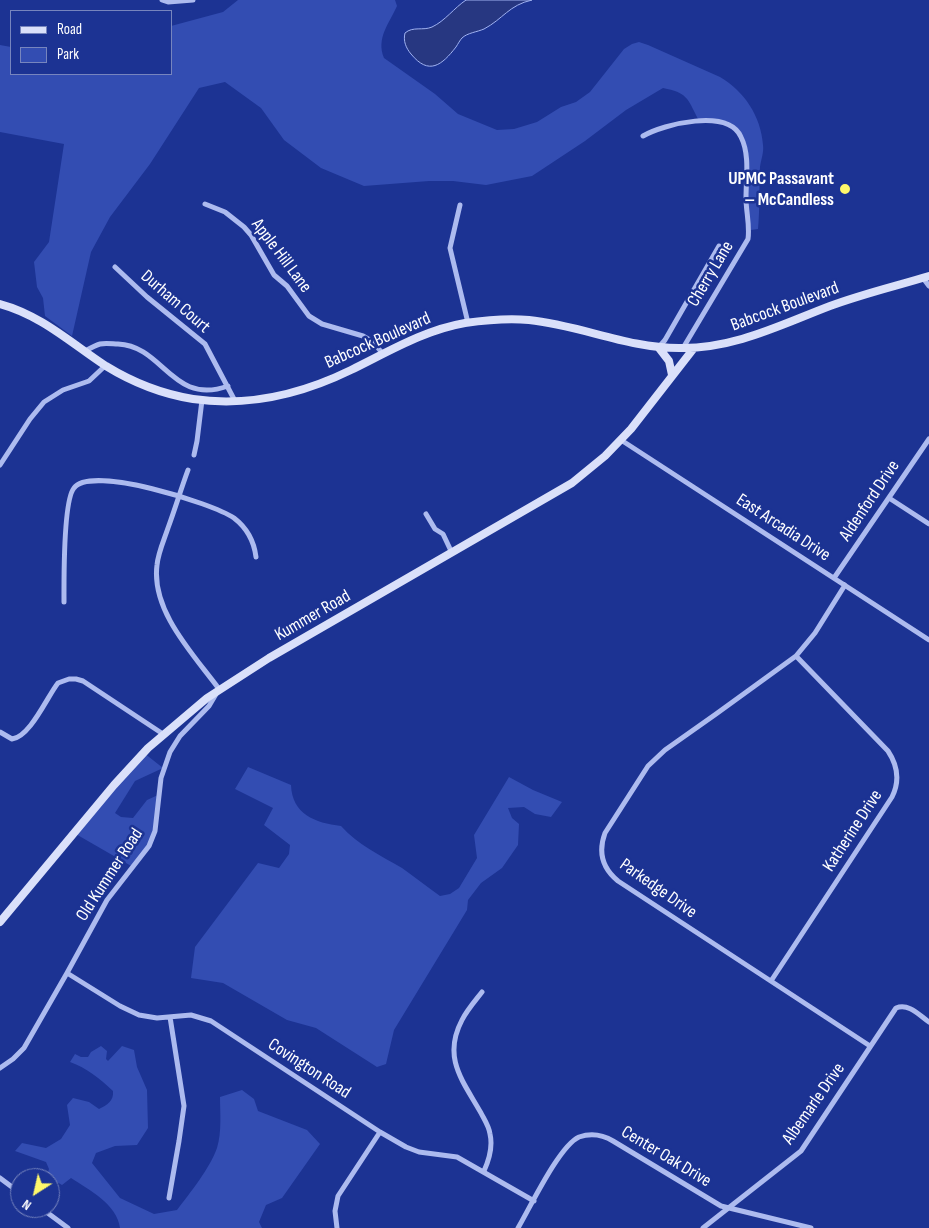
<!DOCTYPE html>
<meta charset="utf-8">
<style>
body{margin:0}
#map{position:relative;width:929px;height:1228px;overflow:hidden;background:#1c3393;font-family:"Sofia Sans Condensed",sans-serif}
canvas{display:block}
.legend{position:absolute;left:10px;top:10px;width:162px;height:65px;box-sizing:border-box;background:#1c3393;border:1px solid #7785be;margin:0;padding:6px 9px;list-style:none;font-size:15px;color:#fff}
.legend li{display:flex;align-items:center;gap:10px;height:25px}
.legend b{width:25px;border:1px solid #7785be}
.north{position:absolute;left:10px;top:1168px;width:50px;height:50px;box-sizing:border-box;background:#1c3393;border:1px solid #7785be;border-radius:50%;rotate:215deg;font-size:14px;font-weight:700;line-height:20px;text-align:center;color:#fff}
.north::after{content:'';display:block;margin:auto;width:18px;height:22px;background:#fff86b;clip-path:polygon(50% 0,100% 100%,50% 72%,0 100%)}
</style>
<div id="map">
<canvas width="929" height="1228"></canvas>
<ul class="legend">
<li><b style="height:6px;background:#dae0fa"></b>Road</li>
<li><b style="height:14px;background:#334db2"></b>Park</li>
</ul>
<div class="north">N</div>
</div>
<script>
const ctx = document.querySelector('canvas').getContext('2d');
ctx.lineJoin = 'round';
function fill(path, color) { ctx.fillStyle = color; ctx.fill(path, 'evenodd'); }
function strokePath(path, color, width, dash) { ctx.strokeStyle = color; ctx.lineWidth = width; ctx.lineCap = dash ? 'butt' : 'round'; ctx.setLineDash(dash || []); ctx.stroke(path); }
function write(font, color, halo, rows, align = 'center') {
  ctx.font = font + ' "Sofia Sans Condensed",sans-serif'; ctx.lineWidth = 5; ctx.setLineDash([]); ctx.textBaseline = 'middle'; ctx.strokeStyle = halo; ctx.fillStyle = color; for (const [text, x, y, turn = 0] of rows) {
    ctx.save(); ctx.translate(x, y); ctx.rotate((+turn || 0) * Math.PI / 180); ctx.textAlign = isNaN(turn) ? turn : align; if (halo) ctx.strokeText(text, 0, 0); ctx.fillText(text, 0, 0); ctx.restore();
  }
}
fill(new Path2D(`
 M 238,0 L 395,0 L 397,6 C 389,24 376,38 384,58 L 435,94 L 458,114 L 497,130 L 514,129 L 537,122 L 561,107 L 576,102 L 590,92 L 624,49 L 632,44 L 639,42 L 648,45 L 720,77 C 744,91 761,116 763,145 C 764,152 761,160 760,167 C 759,188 760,208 758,229 L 751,230 C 750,221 748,212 748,203 C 747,179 756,129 725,121 C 716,118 706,119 698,119 C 687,97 687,93 663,88 L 626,110 L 585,141 L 532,176 L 486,185 L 453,181 L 429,181 L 364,186 L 321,168 L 284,140 L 261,108 L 225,82 L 199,88 L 150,164 L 110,217 L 91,252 L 72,336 L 45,316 L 43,298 L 37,287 L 34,262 L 49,242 L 64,144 L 0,132 L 0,45 L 11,47 L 11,74 L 171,74 L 171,26 L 223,12 Z
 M 144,753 L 163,768 L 135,781 L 115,813 L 121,817 L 133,818 L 147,800 L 158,795 L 152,840 L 133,867 L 74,833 Z
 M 248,767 L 291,785 C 292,814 315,823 341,826 C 358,845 380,855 402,868 C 415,877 427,887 440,896 L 450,894 L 459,888 L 477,858 L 474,835 L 509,777 L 533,790 L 562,802 L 551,817 L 535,814 L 524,807 L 508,808 L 512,818 L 519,824 L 518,845 L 502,868 L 481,883 L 468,900 L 467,910 L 394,1030 L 386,1064 L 377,1067 L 316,1028 L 287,1020 L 223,983 L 191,978 L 195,947 L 258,863 L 279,868 L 289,854 L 290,845 L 264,825 L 273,808 L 235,789 Z
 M 101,1046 L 107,1051 L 106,1059 L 108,1061 L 122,1046 L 134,1050 L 137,1067 L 147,1090 L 148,1128 L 137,1145 L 115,1146 L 96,1153 L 92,1163 L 120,1198 L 154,1214 L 177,1210 C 190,1193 210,1168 217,1148 C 222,1132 220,1112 220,1097 L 242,1090 L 254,1099 L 258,1111 L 307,1130 L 320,1144 L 282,1198 L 266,1205 L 259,1222 L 262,1228 L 120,1228 C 117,1204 89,1190 71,1178 L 62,1185 L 47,1176 L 49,1169 L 46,1162 L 15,1151 L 22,1143 L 46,1148 L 61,1139 L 70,1125 L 67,1105 L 73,1098 L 89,1102 L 99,1109 C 107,1105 114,1101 113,1091 C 99,1078 87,1068 70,1062 L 75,1054 L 81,1057 L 88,1057 L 91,1052 Z`), '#334db2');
const water = new Path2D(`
 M 466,0 L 532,0 C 509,5 503,19 484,29 C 477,32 467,33 462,38 C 460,40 458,44 456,47 C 442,65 429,76 411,54 C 406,48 403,41 405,33 C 413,26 423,31 432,27 C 445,21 454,8 466,0 Z`);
fill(water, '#273781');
strokePath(water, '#a0b2f1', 1);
strokePath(new Path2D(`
 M 162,0 L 168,2 L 193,0
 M 643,136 C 664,124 728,108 741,137 C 750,155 746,178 746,198 C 746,212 750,225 748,239 L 683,348
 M 205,204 L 225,212 L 244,227 L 251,235 L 274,275 L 287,286 L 309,316 L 322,324 L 363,336 L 373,342 L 383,354
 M 460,205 L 450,248 L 468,323
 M 115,267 L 147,297 L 205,344 L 235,401
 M 923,278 L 929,286
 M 659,347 L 665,340 L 719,246
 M 85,351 C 102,342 100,343 118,344 C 164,346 172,406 228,386
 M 621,440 L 929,640
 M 194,455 L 197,441 L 202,400
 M 0,465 L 30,419 L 44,402 L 63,390 L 89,381 L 106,365
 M 889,498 L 929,524
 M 426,514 L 435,529 L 443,534 L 452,553
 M 834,578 L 929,439
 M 845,585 L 815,633 L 796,656 L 716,714 L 665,750 L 648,766 L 605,833 C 598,852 602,868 618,881 L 870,1046
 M 64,602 C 64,581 63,501 74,488 C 91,465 212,503 234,518 C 247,528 254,541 256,557
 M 0,732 L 12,739 C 30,737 47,697 58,683 L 69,679 L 76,679 L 83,681 L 163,734
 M 67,973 L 120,1006 L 139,1015 L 157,1018 L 191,1015 L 211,1021 L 380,1132 L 406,1147 L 419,1152 L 457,1157 L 534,1201
 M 771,981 L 892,797 C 900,781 898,766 888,751 L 796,656
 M 482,992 C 475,1001 467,1010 462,1020 C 442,1058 463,1081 481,1113 C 484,1119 489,1126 490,1134 C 493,1147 489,1160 484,1171
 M 0,1068 L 13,1059 L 24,1048 L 67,973 L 107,900 L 149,846 L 155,831 L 161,778 L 170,752 L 180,736 L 209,706 L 219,689 C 194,655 151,611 157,565 C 158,553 164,540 168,528 C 175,509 181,489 188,470
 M 0,1178 L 20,1193
 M 169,1198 L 179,1141 L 184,1106 L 170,1017
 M 41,1208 L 68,1228
 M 337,1228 L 335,1211 L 338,1196 L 380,1132
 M 518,1228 C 530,1208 559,1146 579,1137 C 591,1133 603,1135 613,1141 L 721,1206 L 811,1228
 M 703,1228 L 801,1151 L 896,1008 C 909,1003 919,1015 929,1022`), '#adbbef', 5);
strokePath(new Path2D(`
 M 0,304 C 41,315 71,343 106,366 C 132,382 162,394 193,399 C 248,407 302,394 351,370 C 388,352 424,330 465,323 C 486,320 508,318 529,320 C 580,325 627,348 679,348 C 734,349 780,325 830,306 C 862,294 896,286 929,276
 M 659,348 L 669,361 L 672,375
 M 0,922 L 114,785 L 148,748 L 207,698 L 269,658 L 572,483 L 605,456 L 631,429 L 694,348`), '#dae0fa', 8);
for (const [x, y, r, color] of [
 [845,189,6,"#fff86b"]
]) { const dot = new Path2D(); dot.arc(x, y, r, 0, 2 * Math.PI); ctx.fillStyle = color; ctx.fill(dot); strokePath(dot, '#1c3393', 2); }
write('bold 18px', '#fff', '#1c3393', [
 ["UPMC Passavant",834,179],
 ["– McCandless",834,200]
], 'right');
write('18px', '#fff', '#1c3393', [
 ["Apple Hill Lane",281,256,53],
 ["Cherry Lane",711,274,-59],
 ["Durham Court",175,302,41],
 ["Babcock Boulevard",785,307,-20],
 ["Babcock Boulevard",378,341,-24],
 ["Aldenford Drive",870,501,-56],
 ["East Arcadia Drive",783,528,33],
 ["Kummer Road",313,616,-30],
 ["Katherine Drive",853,831,-57],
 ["Old Kummer Road",110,875,-57],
 ["Parkedge Drive",658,889,35],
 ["Covington Road",309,1069,33],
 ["Albemarle Drive",814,1104,-55],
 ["Center Oak Drive",666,1157,31]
]);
</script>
